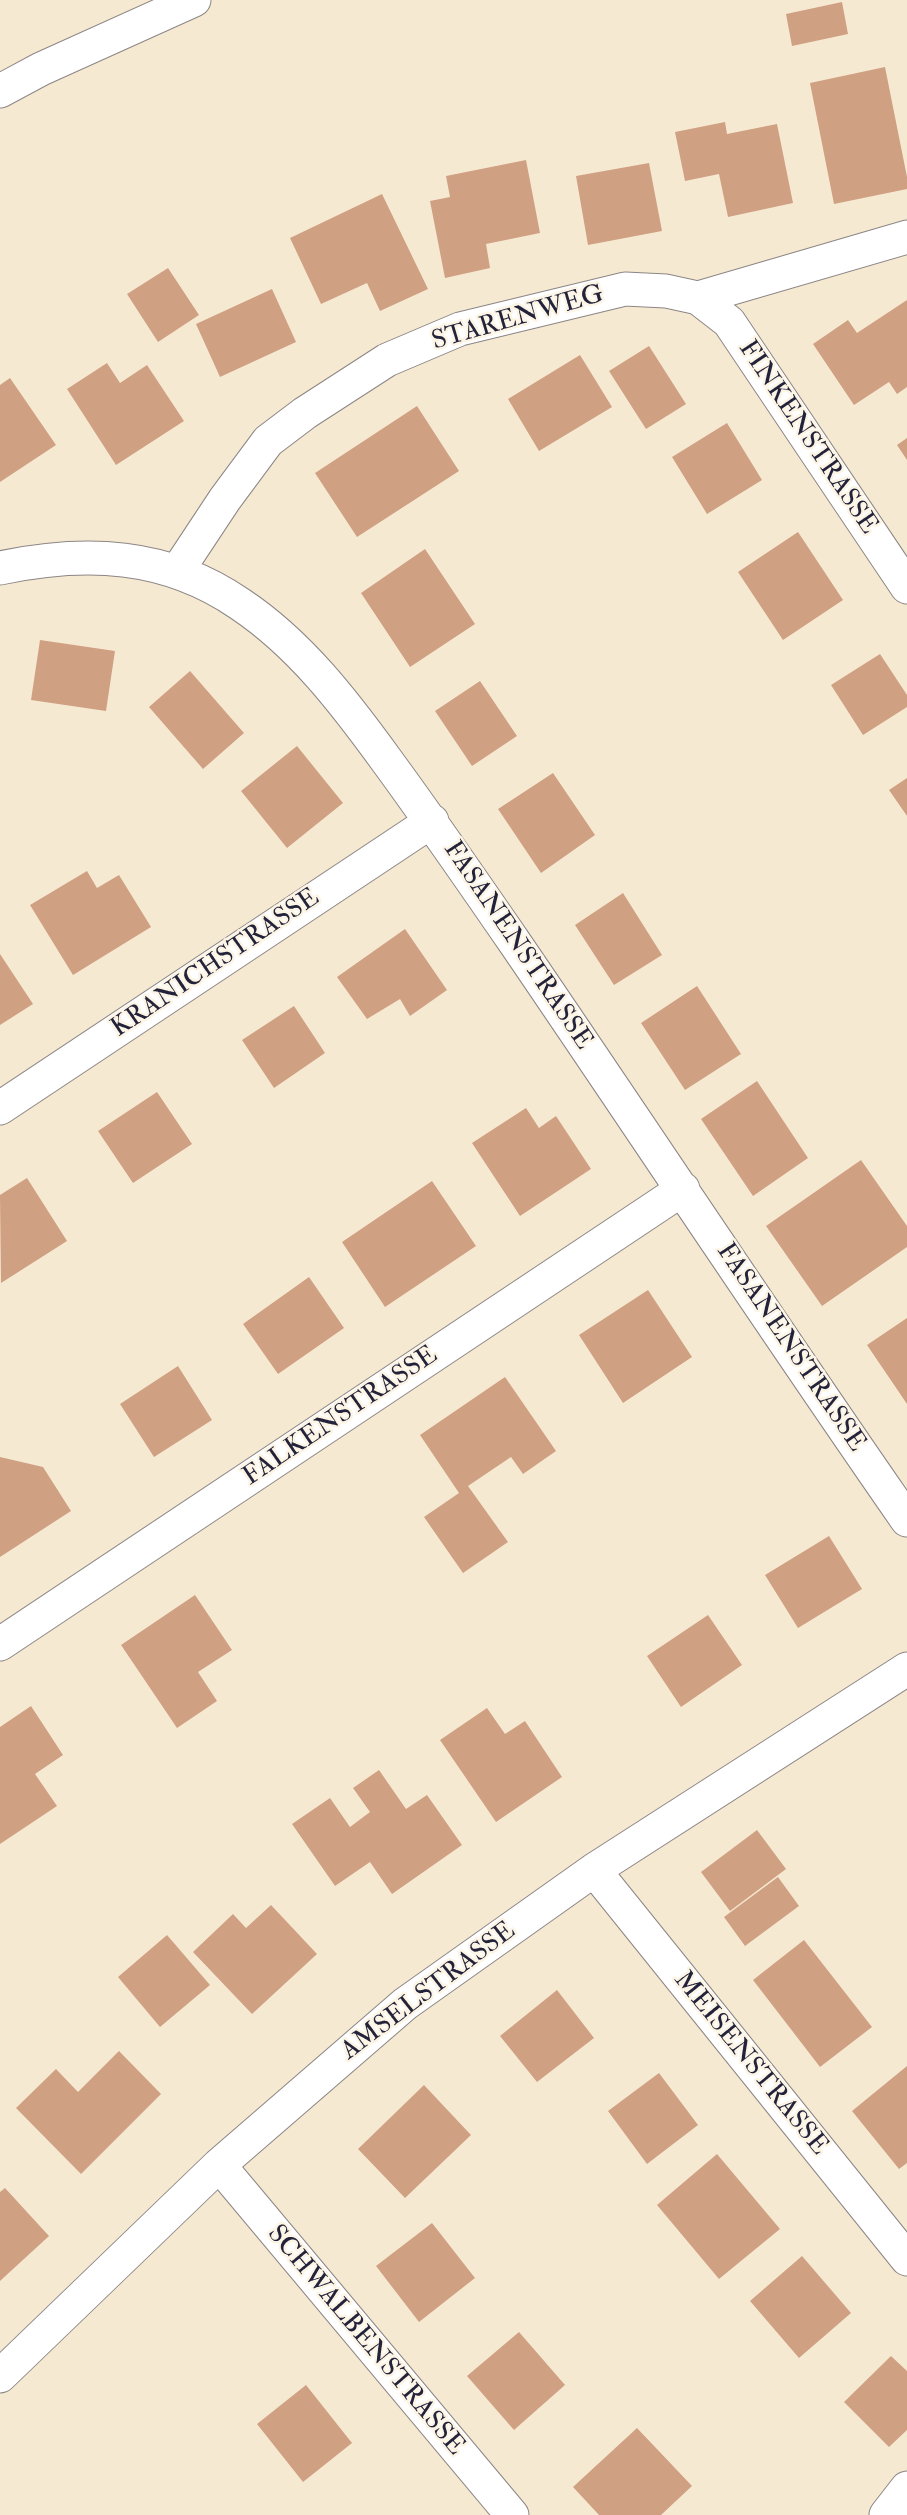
<!DOCTYPE html>
<style>
body{margin:0}
canvas{display:block;background:#f6e9d1}
</style>
<canvas width="907" height="2515"></canvas>
<script>
const ctx = document.querySelector('canvas').getContext('2d');
ctx.lineJoin = 'round';
function fill(path, color) { ctx.fillStyle = color; ctx.fill(path, 'evenodd'); }
function strokePath(path, color, width, dash) { ctx.strokeStyle = color; ctx.lineWidth = width; ctx.lineCap = dash ? 'butt' : 'round'; ctx.setLineDash(dash || []); ctx.stroke(path); }
function write(font, color, halo, rows, align = 'center') {
  ctx.font = font + ' "IM FELL Double Pica",serif'; ctx.lineWidth = 5; ctx.setLineDash([]); ctx.textBaseline = 'middle'; ctx.strokeStyle = halo; ctx.fillStyle = color; for (const [text, x, y, turn = 0] of rows) {
    ctx.save(); ctx.translate(x, y); ctx.rotate((+turn || 0) * Math.PI / 180); ctx.textAlign = isNaN(turn) ? turn : align; if (halo) ctx.strokeText(text, 0, 0); ctx.fillText(text, 0, 0); ctx.restore();
  }
}
fill(new Path2D(`
 M 842,2 L 848,34 L 792,46 L 786,14 Z
 M 885,67 L 907,177 L 907,189 L 834,204 L 810,83 Z
 M 725,122 L 727,134 L 777,124 L 793,203 L 728,217 L 719,174 L 685,181 L 675,132 Z
 M 526,160 L 540,233 L 486,244 L 490,268 L 445,278 L 430,201 L 450,197 L 446,176 Z
 M 649,163 L 662,231 L 588,245 L 576,176 Z
 M 382,194 L 428,289 L 380,311 L 367,283 L 321,304 L 290,238 Z
 M 168,268 L 199,315 L 158,342 L 127,294 Z
 M 272,289 L 296,342 L 220,377 L 196,324 Z
 M 907,300 L 907,387 L 897,394 L 889,382 L 854,405 L 813,344 L 848,320 L 857,333 Z
 M 649,346 L 686,404 L 646,429 L 609,371 Z
 M 580,355 L 612,407 L 539,451 L 508,399 Z
 M 107,363 L 120,383 L 147,365 L 184,421 L 116,465 L 67,389 Z
 M 10,378 L 56,445 L 0,482 L 0,385 Z
 M 417,406 L 459,471 L 357,537 L 315,473 Z
 M 727,423 L 762,480 L 707,514 L 672,457 Z
 M 907,438 L 907,460 L 897,445 Z
 M 798,532 L 843,600 L 783,640 L 738,572 Z
 M 425,549 L 475,624 L 410,667 L 361,593 Z
 M 40,640 L 115,651 L 106,711 L 31,700 Z
 M 880,654 L 907,695 L 907,707 L 863,735 L 831,685 Z
 M 190,671 L 244,733 L 203,769 L 149,707 Z
 M 480,681 L 517,736 L 472,766 L 435,711 Z
 M 297,746 L 343,803 L 287,848 L 241,791 Z
 M 553,773 L 595,835 L 541,873 L 498,809 Z
 M 907,778 L 907,816 L 889,790 Z
 M 87,871 L 97,888 L 119,875 L 151,927 L 73,975 L 30,905 Z
 M 623,893 L 662,955 L 614,985 L 575,925 Z
 M 405,929 L 447,990 L 410,1016 L 400,999 L 367,1019 L 337,977 Z
 M 0,954 L 33,1004 L 0,1025 Z
 M 697,986 L 741,1054 L 685,1090 L 641,1023 Z
 M 294,1006 L 325,1053 L 274,1088 L 242,1040 Z
 M 757,1081 L 808,1158 L 753,1196 L 701,1119 Z
 M 157,1092 L 192,1144 L 133,1183 L 98,1131 Z
 M 526,1108 L 539,1128 L 556,1116 L 591,1169 L 520,1216 L 472,1143 Z
 M 861,1160 L 907,1226 L 907,1247 L 822,1306 L 766,1226 Z
 M 27,1178 L 67,1241 L 1,1283 L 0,1195 Z
 M 432,1181 L 476,1246 L 385,1307 L 342,1242 Z
 M 309,1277 L 344,1328 L 278,1374 L 243,1324 Z
 M 648,1290 L 692,1357 L 623,1403 L 579,1335 Z
 M 907,1318 L 907,1404 L 867,1345 Z
 M 178,1366 L 212,1420 L 154,1457 L 120,1404 Z
 M 505,1377 L 556,1451 L 523,1474 L 511,1457 L 468,1486 L 508,1542 L 463,1573 L 424,1517 L 459,1493 L 420,1435 Z
 M 0,1457 L 43,1467 L 71,1511 L 0,1557 Z
 M 829,1536 L 862,1589 L 798,1628 L 765,1575 Z
 M 195,1595 L 232,1650 L 198,1672 L 217,1701 L 177,1728 L 121,1645 Z
 M 708,1615 L 742,1665 L 681,1707 L 647,1656 Z
 M 31,1706 L 63,1755 L 35,1774 L 57,1806 L 0,1844 L 0,1727 Z
 M 487,1708 L 505,1734 L 525,1721 L 562,1777 L 496,1822 L 440,1740 Z
 M 379,1770 L 406,1809 L 427,1795 L 462,1845 L 392,1894 L 370,1862 L 335,1886 L 292,1824 L 330,1798 L 350,1827 L 370,1812 L 353,1788 Z
 M 757,1830 L 786,1869 L 730,1911 L 701,1872 Z
 M 778,1877 L 799,1906 L 745,1946 L 724,1917 Z
 M 271,1905 L 317,1954 L 252,2014 L 193,1952 L 233,1914 L 246,1928 Z
 M 167,1935 L 210,1985 L 160,2027 L 118,1977 Z
 M 804,1940 L 872,2027 L 820,2067 L 753,1980 Z
 M 557,1990 L 594,2038 L 537,2082 L 500,2036 Z
 M 119,2051 L 161,2094 L 81,2174 L 16,2108 L 56,2069 L 78,2092 Z
 M 907,2066 L 907,2163 L 899,2169 L 852,2111 Z
 M 659,2073 L 698,2125 L 647,2164 L 608,2111 Z
 M 424,2085 L 471,2135 L 405,2198 L 358,2149 Z
 M 717,2154 L 780,2229 L 719,2279 L 657,2205 Z
 M 5,2188 L 49,2236 L 0,2281 L 0,2192 Z
 M 432,2223 L 475,2278 L 419,2322 L 376,2266 Z
 M 802,2256 L 851,2313 L 799,2358 L 750,2301 Z
 M 519,2332 L 565,2385 L 514,2430 L 467,2376 Z
 M 891,2356 L 907,2371 L 907,2430 L 889,2447 L 844,2402 Z
 M 306,2385 L 352,2443 L 303,2482 L 257,2424 Z
 M 637,2428 L 692,2486 L 661,2515 L 599,2515 L 573,2487 Z`), '#d0a083');
const minor = new Path2D(`
 M 698,298 L 729,322 L 907,587
 M 0,568 C 85,550 166,553 240,604 C 300,644 345,703 387,761 C 431,821 473,882 515,943 C 646,1135 774,1329 907,1520
 M 178,570 L 225,499 L 268,441 L 305,413 L 387,360 L 460,329 L 625,289 L 666,291 L 698,298 L 907,237
 M 0,1108 L 432,821
 M 0,1644 L 683,1189
 M 594,1870 L 907,2259
 M 219,2165 L 512,2515
 M 0,2376 L 219,2165 L 405,2004 L 594,1870 L 907,1669
 M 886,2515 L 907,2488`);
const primary = new Path2D(`
 M 0,91 L 41,69 L 194,0`);
strokePath(minor, '#8c8686', 35);
strokePath(primary, '#8c8686', 35);
strokePath(minor, '#fff', 33);
strokePath(primary, '#fff', 33);
write('26px', '#22223b', '#fcf5e5', [
 ["STARENWEG",518,319,-16],
 ["FINKENSTRASSE",807,438,56],
 ["FASANENSTRASSE",517,946,56],
 ["KRANICHSTRASSE",216,964,-34],
 ["FASANENSTRASSE",790,1348,56],
 ["FALKENSTRASSE",341,1417,-34],
 ["AMSELSTRASSE",429,1992,-37],
 ["MEISENSTRASSE",750,2064,51],
 ["SCHWALBENSTRASSE",365,2341,50]
]);
</script>
